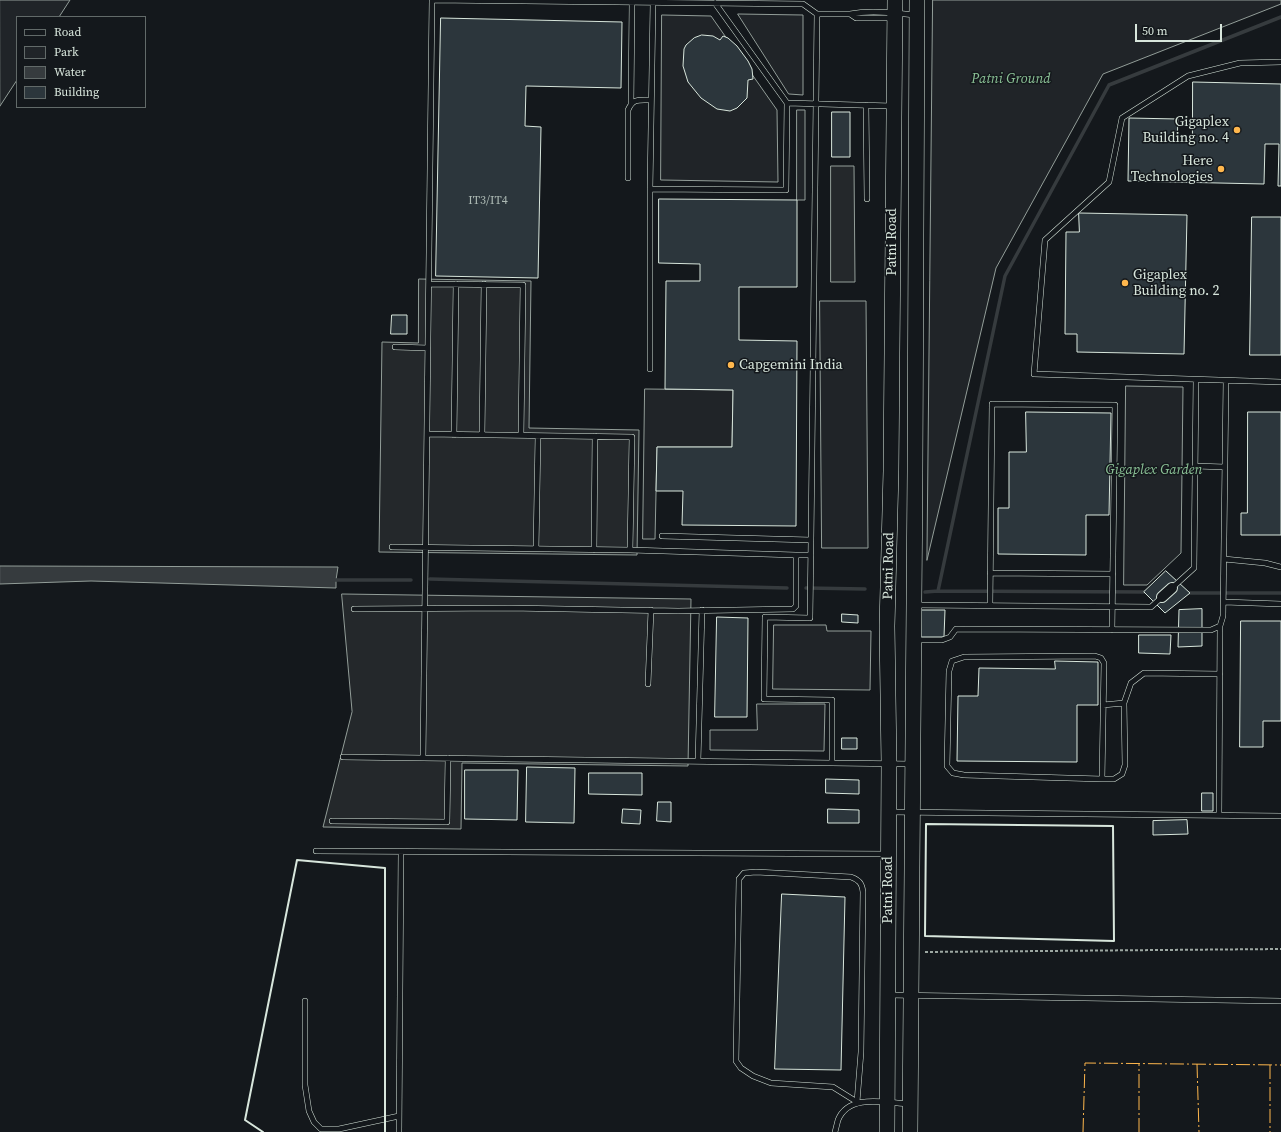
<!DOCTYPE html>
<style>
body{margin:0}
#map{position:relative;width:1281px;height:1132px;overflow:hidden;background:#14181c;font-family:"Source Serif 4",serif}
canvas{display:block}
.legend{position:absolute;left:16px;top:16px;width:130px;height:92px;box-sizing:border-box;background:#14181c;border:1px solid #626a69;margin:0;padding:5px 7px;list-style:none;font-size:12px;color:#d8e6dc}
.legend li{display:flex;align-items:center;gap:8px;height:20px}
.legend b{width:20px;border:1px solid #626a69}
.scale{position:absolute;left:1135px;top:24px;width:87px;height:18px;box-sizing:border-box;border:2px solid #d8e6dc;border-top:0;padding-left:5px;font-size:12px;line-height:14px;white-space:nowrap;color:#d8e6dc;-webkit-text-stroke:3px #14181c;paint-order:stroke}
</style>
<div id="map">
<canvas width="1281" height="1132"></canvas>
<ul class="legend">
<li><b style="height:5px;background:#14181c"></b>Road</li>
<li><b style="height:11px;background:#202428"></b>Park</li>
<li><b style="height:11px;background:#363b3e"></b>Water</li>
<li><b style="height:11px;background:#2c363c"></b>Building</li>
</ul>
<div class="scale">50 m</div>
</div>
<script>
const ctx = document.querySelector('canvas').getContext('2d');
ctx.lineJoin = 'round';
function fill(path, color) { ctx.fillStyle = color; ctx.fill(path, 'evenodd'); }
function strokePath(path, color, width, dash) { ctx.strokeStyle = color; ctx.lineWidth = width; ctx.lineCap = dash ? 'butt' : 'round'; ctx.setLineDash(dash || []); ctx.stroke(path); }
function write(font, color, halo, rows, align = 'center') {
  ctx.font = font + ' "Source Serif 4",serif'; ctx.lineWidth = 3; ctx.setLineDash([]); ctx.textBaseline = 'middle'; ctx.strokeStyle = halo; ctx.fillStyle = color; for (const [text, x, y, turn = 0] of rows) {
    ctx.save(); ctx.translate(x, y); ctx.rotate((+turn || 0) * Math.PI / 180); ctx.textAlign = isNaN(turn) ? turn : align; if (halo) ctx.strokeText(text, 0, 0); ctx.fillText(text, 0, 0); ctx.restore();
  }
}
const green = new Path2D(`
 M 0,0 L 70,0 L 59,17 L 17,17 L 17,80 L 0,106 Z
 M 933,0 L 1281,0 L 1281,4 L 1103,74 L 996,268 L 927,560 Z
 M 738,14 L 803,15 L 803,95 L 789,94 Z
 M 662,15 L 711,16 L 777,110 L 778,182 L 661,180 Z
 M 797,110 L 805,110 L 805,200 L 797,200 Z
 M 820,301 L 866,301 L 868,548 L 822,548 Z
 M 1126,386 L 1183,387 L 1181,553 L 1147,585 L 1124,585 Z
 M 645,389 L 733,390 L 732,447 L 657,447 L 655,539 L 643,539 Z
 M 774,625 L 826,625 L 827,631 L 871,631 L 870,690 L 773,689 Z
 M 757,704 L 825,704 L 824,751 L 710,750 L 710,730 L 757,730 Z`);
fill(green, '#202428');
strokePath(green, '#939e99', 1);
const parking = new Path2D(`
 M 831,166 L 854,166 L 855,282 L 831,282 Z
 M 419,279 L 531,281 L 529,428 L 639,430 L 637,555 L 379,552 L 382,342 L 418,343 Z
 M 342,594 L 691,599 L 688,766 L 462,763 L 461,829 L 323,827 L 352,712 Z`);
fill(parking, '#24282b');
strokePath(parking, '#939e99', 1);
const water = new Path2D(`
 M 0,566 L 338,567 L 336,580 L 336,588 L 91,581 L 0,584 Z`);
fill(water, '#363b3e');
strokePath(water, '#939e99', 1);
strokePath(new Path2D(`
 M 430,579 L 787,588
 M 332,580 L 411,580
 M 806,588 L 865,589
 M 938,591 L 1005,276 L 1109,85 L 1281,17
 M 925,592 L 938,591 L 1148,592
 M 1186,593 L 1281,593`), '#363b3e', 3.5);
const building = new Path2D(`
 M 441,18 L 622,22 L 621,88 L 526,86 L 525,126 L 541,127 L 538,278 L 436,276 Z
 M 702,35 L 713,36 L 720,40 L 723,36 L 728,38 L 737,46 L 748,61 L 752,69 L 753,79 L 748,80 L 747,98 L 737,108 L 730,111 L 717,109 L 701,98 L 688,82 L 683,66 L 684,49 L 686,45 L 694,38 Z
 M 1193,82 L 1281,84 L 1281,186 L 1278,186 L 1279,144 L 1265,144 L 1264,184 L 1128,181 L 1129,118 L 1178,119 L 1177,142 L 1192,142 Z
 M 832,112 L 850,112 L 850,157 L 832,157 Z
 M 659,199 L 797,200 L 797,287 L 739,287 L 739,340 L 797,341 L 796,526 L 682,525 L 683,491 L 656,491 L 657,447 L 732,447 L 733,390 L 665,389 L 666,281 L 700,281 L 700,264 L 659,263 Z
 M 1079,213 L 1187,215 L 1184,354 L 1077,352 L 1077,334 L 1065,334 L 1066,232 L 1079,232 Z
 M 1252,217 L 1281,217 L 1281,355 L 1250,355 Z
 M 392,315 L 407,315 L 407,334 L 391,334 Z
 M 1026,412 L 1111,413 L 1109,515 L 1086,515 L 1086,555 L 998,554 L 998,508 L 1009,508 L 1009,452 L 1026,452 Z
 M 1248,412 L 1281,412 L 1281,535 L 1241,535 L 1241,513 L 1247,513 Z
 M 1166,571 L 1190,593 L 1165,613 L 1144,592 Z
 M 1202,609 L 1202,646 L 1178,647 L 1179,610 Z
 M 920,610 L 945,610 L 944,637 L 919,637 Z
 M 842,614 L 858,615 L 858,623 L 842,622 Z
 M 717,617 L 748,618 L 747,717 L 715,717 Z
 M 1241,621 L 1281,621 L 1281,721 L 1263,721 L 1263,747 L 1240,747 Z
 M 1139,635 L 1171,635 L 1170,654 L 1139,653 Z
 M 1055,661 L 1098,662 L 1098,705 L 1077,705 L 1077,762 L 957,761 L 958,696 L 978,696 L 979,668 L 1055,669 Z
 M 842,738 L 857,738 L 857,749 L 842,749 Z
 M 527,767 L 575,768 L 574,823 L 526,822 Z
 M 465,770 L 518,770 L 517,820 L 465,819 Z
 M 589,773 L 642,773 L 642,795 L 589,794 Z
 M 826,779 L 859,780 L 859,794 L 826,793 Z
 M 1202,793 L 1213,793 L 1213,811 L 1202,811 Z
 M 658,802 L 671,802 L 671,822 L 657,821 Z
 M 623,809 L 641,810 L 640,824 L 622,823 Z
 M 828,809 L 859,810 L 859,823 L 828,823 Z
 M 1187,820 L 1188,834 L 1153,835 L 1153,821 Z
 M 782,894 L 845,897 L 841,1070 L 775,1069 Z`);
fill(building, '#2c363c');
strokePath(building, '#d8e6dc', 1);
const service = new Path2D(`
 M 715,3 L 787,103 L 892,106
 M 894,18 L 856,18 L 850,14 C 870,10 896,13 916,15
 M 1281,62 L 1240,63 L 1188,76 L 1122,118 L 1109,182 L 1045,240 L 1034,374 L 1281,382
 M 631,104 L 632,2
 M 866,105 L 867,199
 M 628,178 L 628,110 C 633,98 639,100 651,100
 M 650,189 L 653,3
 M 429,284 L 523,285 L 521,435
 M 395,347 L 428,348
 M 650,369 L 650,189 L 786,190 L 787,103
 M 454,435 L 456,284
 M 482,435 L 484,284
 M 1195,466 L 1225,467
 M 662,536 L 811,540 L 817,14
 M 811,540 L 810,618 L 765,617 L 764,699 L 832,700 L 832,763 L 911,764
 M 392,547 L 630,550 L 632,437 L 427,434
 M 536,549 L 538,436
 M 594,550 L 595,436
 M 796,555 L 811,555
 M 1224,559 L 1265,563 L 1281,567
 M 990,573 L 1113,574
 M 1172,588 L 1194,568 L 1196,380
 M 1224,602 L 1281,604
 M 915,605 L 1151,607 L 1162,597
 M 990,605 L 992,404 L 1115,405 L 1112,630
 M 354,609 L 509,608 L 678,611 L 793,609 L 796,606 L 796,555 L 630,550
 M 915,640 L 942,640 L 950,637 L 956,629 L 1211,630 L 1220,626 L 1223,616 L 1226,381
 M 648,684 L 651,610
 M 1103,705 L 1124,703
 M 343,757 L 423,758
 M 698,761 L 702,610
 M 832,763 L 423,758 L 432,0 L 803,4 L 817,14 L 850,14
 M 1102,779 L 1104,663 L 1101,658 L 1095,656 L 964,657 L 952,661 L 949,671 L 947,766 L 953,773 L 964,775 L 1102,779 L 1114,779 L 1122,774 L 1125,765 L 1124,703 L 1131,683 L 1144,673 L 1220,674
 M 890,812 L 1281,816
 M 1219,815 L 1220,626
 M 332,821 L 447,822 L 448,758
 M 316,851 L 887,854
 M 756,872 L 851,877 C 859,880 862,883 863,892 L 861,1052 L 857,1102 L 833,1087 L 771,1083 L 753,1076 L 741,1068 L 736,1061 L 739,879 L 744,873 Z
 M 889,995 L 1281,1001
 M 305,1001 L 305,1085 L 309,1111 L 314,1122 L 321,1129 L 339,1129 L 399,1116
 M 399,1132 L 401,852
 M 835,1132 C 836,1128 837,1124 838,1120 C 849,1093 886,1103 909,1104`);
const minor = new Path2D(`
 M 1162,597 L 1172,588`);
const secondary = new Path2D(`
 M 887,1132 L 889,764 L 887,626 L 891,471 L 895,0
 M 910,1132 L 915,471 L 917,0`);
strokePath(service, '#d8e6dc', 6);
strokePath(minor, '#d8e6dc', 12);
strokePath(secondary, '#d8e6dc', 16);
strokePath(new Path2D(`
 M 925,952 L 1281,949`), '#9da8a2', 2, [3, 2]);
strokePath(service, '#14181c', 5);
strokePath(minor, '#14181c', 10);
strokePath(secondary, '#14181c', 15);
strokePath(new Path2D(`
 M 926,824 L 1113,826 L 1114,941 L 925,936 Z
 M 263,1132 L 245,1120 L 297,860 L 385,868 L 385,1132`), '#d8e6dc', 2);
strokePath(new Path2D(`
 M 1197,1064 L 1199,1132
 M 1270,1065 L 1270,1132
 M 1083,1132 L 1085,1063 L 1281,1065
 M 1139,1132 L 1139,1064`), '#ffb74d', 1, [14, 3, 2, 3]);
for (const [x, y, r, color] of [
 [1237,130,4,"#ffb74d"],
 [1221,169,4,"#ffb74d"],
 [1125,283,4,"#ffb74d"],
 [731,365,4,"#ffb74d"]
]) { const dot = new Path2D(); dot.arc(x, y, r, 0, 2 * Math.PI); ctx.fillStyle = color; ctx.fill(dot); strokePath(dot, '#14181c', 1.5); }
write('12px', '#adbab4', null, [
 ["IT3/IT4",488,201]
]);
write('italic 14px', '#8ac095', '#14181c', [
 ["Patni Ground",1011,79],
 ["Gigaplex Garden",1154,470]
]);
write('14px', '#d8e6dc', '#14181c', [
 ["Gigaplex",1229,122],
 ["Building no. 4",1229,138],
 ["Here",1213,161],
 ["Technologies",1213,177],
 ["Gigaplex",1133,275,"left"],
 ["Building no. 2",1133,291,"left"],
 ["Capgemini India",739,365,"left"]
], 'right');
write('14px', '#d8e6dc', '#14181c', [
 ["Patni Road",892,242,-90],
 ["Patni Road",889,566,-89],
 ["Patni Road",888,890,-90]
]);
</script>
